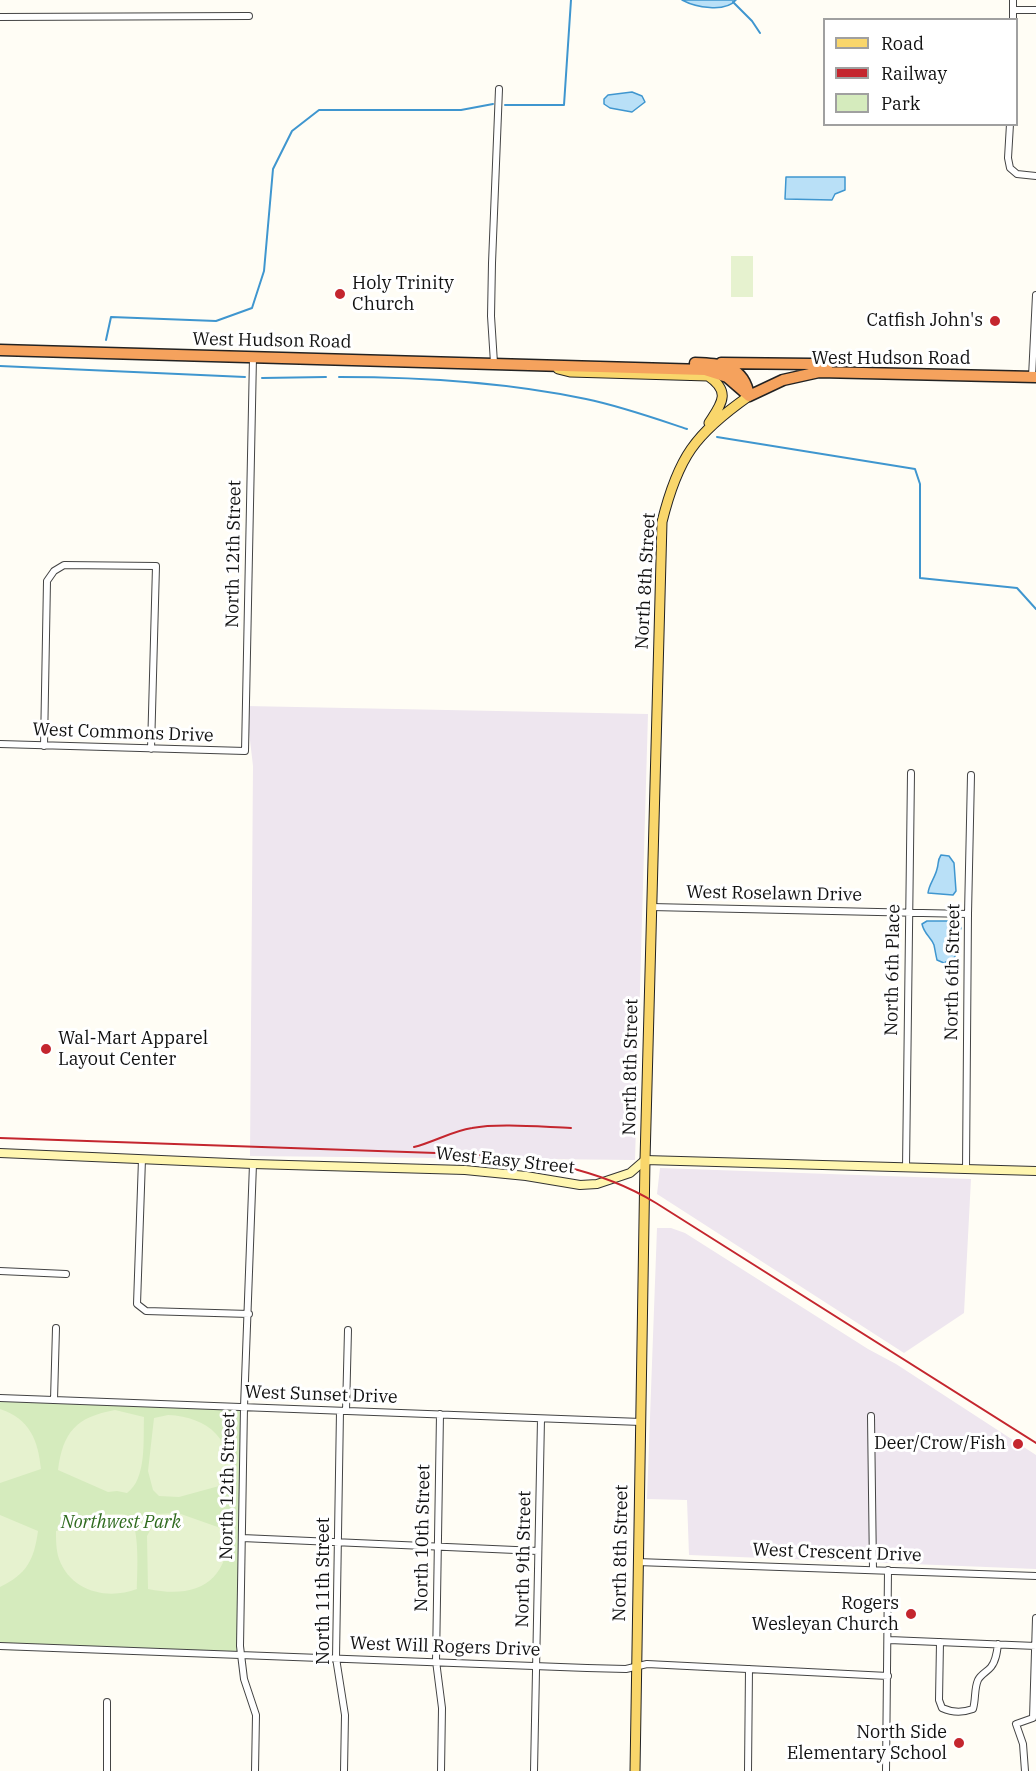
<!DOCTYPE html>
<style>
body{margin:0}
#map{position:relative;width:1036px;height:1771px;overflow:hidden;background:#fffdf5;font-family:"IBM Plex Serif",serif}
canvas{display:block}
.legend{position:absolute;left:823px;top:18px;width:195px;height:108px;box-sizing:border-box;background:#fff;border:2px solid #a0a0a0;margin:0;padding:8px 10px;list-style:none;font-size:18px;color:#111}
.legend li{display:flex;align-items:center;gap:12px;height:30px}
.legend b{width:30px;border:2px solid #a0a0a0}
</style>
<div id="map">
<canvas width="1036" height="1771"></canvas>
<ul class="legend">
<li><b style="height:8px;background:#f9d66b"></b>Road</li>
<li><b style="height:8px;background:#c4262e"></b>Railway</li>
<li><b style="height:16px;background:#d5ebbd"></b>Park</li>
</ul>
</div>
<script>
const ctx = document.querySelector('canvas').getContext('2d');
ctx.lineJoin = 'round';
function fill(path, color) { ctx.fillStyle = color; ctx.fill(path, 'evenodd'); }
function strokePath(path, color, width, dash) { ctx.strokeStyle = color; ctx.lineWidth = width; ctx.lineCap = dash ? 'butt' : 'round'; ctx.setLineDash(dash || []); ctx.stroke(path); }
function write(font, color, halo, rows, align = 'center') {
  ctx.font = font + ' "IBM Plex Serif",serif'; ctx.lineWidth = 6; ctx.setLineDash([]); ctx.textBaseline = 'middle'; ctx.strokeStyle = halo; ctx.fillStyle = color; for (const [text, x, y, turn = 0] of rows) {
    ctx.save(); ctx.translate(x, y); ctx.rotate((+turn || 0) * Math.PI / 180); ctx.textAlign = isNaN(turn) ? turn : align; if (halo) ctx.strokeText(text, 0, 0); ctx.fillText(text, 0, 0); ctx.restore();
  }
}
fill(new Path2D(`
 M 246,706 L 648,714 L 635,1160 L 250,1156 L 253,766 Z
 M 660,1168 L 971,1179 L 964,1313 L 904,1353 L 657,1194 Z
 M 657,1228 L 671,1228 L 685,1233 L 868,1349 L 896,1364 L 1036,1455 L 1036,1569 L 689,1555 L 687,1500 L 647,1499 Z`), '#eee6ef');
fill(new Path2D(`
 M 0,1397 L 244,1407 L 240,1655 L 0,1650 Z`), '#d5ebbd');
fill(new Path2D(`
 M 731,256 L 753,256 L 753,297 L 731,297 Z
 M 0,1409 C 30,1419 38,1440 41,1469 L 0,1483 Z
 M 115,1410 L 144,1417 C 143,1439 147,1479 127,1493 L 117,1491 L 108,1492 L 58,1470 C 63,1432 76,1417 115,1410 Z
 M 168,1415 C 209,1417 234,1440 230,1483 L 179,1497 L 159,1496 L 153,1490 L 148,1471 L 154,1418 Z
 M 178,1513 L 229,1531 C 228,1583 196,1599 148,1589 L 147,1536 L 152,1527 L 153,1518 L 158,1514 Z
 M 107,1514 C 113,1515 121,1513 126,1515 C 141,1519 137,1575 137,1589 C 108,1600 71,1592 59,1559 C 56,1550 56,1540 56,1531 Z
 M 0,1515 L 38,1531 C 34,1560 27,1574 0,1587 Z`), '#e6f2cf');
const water = new Path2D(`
 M 682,0 L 736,0 C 725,13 695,7 682,0 Z
 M 632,92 L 642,96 L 645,102 L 632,112 L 610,108 L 604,104 L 604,99 L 608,95 Z
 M 786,177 L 845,177 L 845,190 L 835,194 L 832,200 L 785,199 Z
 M 941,855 L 949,856 L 954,863 L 956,891 L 953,895 L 928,893 C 929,884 935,878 937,869 C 939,863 937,861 941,855 Z
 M 927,921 L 956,921 L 961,927 L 955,957 L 944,963 L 937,960 C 936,956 935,950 934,945 C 931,937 924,934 922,924 Z`);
fill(water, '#b9e0f7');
strokePath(water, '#3f96cf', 1.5);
strokePath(new Path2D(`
 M 733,2 L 752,21 L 760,33
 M 505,105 L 564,105 L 571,0
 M 106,340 L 111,317 L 216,321 L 252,308 L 264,271 L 273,169 L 292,131 L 319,110 L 461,110 L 493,104
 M 0,366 L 245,377
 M 339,377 C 421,377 505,382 586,399 C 620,406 654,418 687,429
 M 262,378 L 326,377
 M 717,437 L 915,469 L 920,484 L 920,578 L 1017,588 L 1036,609`), '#3f96cf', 2);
const street = new Path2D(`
 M 1013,10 L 1036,10
 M 0,17 L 249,16
 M 1013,20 L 1013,0
 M 1010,124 L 1008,158 L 1010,168 L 1017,174 L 1036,176
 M 494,363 L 491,316 L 492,263 L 499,89
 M 1032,377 L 1036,295
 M 0,744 L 245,751 L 253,357
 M 44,746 L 47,581 L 54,571 L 64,565 L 156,566 L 151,749
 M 651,907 L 968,914
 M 142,1159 L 137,1304 L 146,1311 L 249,1314
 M 253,1164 L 244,1407 L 240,1646 L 244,1679 L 256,1715 L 255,1771
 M 906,1167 L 911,773
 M 966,1169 L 968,914 L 971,775
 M 0,1271 L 66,1274
 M 0,1398 L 641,1422
 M 54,1400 L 56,1328
 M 340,1411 L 336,1658 L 345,1715 L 344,1771
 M 346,1411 L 348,1330
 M 440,1414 L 436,1661 L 442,1708 L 441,1771
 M 871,1416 L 873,1570
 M 242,1538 L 538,1551
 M 637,1562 L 1036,1576
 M 889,1640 L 1036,1646
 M 940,1642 L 939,1700 L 942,1708 C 953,1713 962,1713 973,1709 C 976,1699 974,1689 978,1680 C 981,1674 987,1672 991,1667 C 996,1661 997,1652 998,1644
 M 0,1646 L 587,1668 L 626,1669 L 647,1664 L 888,1676
 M 107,1702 L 107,1771
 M 534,1771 L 541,1419
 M 748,1771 L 749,1669
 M 886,1771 L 888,1570
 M 1025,1771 L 1023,1744 L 1016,1724 L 1033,1718 L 1036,1618`);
const secondary = new Path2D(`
 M 0,1153 L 253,1164 L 465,1170 L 526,1176 L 580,1185 L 597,1184 L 630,1173 L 645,1160 L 1036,1171`);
const primary = new Path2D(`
 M 558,369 L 570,372 L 708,376 C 732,392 721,404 709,423
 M 635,1771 L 645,1160 L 662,522 C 678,457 695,434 749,396`);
const highway = new Path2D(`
 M 0,350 L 705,370 L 727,377 L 749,396
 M 695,363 C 721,364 744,365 749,396
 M 721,363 L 811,364 L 827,368
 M 749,396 L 783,380 L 819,372 L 1036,377`);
strokePath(street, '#444', 8);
strokePath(secondary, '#333', 10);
strokePath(primary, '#222', 11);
strokePath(highway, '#222', 13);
strokePath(street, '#fff', 6);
strokePath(secondary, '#fff6b0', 8);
strokePath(primary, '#f9d66b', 9);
strokePath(highway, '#f5a25d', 10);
strokePath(new Path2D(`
 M 0,1138 L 465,1154 C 532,1158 597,1167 656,1203 L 1036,1443
 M 414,1147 C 434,1142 452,1131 472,1128 C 499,1123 542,1127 571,1128`), '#c4262e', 2);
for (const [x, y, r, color] of [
 [340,294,6,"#c4262e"],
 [995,321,6,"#c4262e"],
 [46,1049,6,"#c4262e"],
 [1018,1444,6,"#c4262e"],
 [911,1614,6,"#c4262e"],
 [959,1743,6,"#c4262e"]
]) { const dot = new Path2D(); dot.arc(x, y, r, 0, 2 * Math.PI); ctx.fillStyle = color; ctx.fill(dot); strokePath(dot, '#fff', 2); }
write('18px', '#111', '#fff', [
 ["Holy Trinity",352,284,"left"],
 ["Church",352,305,"left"],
 ["Catfish John's",983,321],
 ["Wal-Mart Apparel",58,1039,"left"],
 ["Layout Center",58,1060,"left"],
 ["Deer/Crow/Fish",1006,1444],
 ["Rogers",899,1604],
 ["Wesleyan Church",899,1625],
 ["North Side",947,1733],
 ["Elementary School",947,1754]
], 'right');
write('18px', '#111', '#fff', [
 ["West Hudson Road",272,341,1],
 ["West Hudson Road",891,359],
 ["North 12th Street",234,554,-89],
 ["North 8th Street",646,581,-87],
 ["West Commons Drive",123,733,2],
 ["West Roselawn Drive",774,894,1],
 ["North 6th Place",893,970,-89],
 ["North 6th Street",953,972,-89],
 ["North 8th Street",631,1067,-89],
 ["West Easy Street",505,1161,6],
 ["West Sunset Drive",321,1395,2],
 ["North 12th Street",228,1486,-89],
 ["North 10th Street",423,1538,-89],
 ["North 8th Street",621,1553,-89],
 ["West Crescent Drive",837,1553,2],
 ["North 9th Street",524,1559,-89],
 ["North 11th Street",324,1591,-90],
 ["West Will Rogers Drive",445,1647,2]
]);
write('italic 18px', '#2f6b1f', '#fff', [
 ["Northwest Park",121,1523]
]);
</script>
